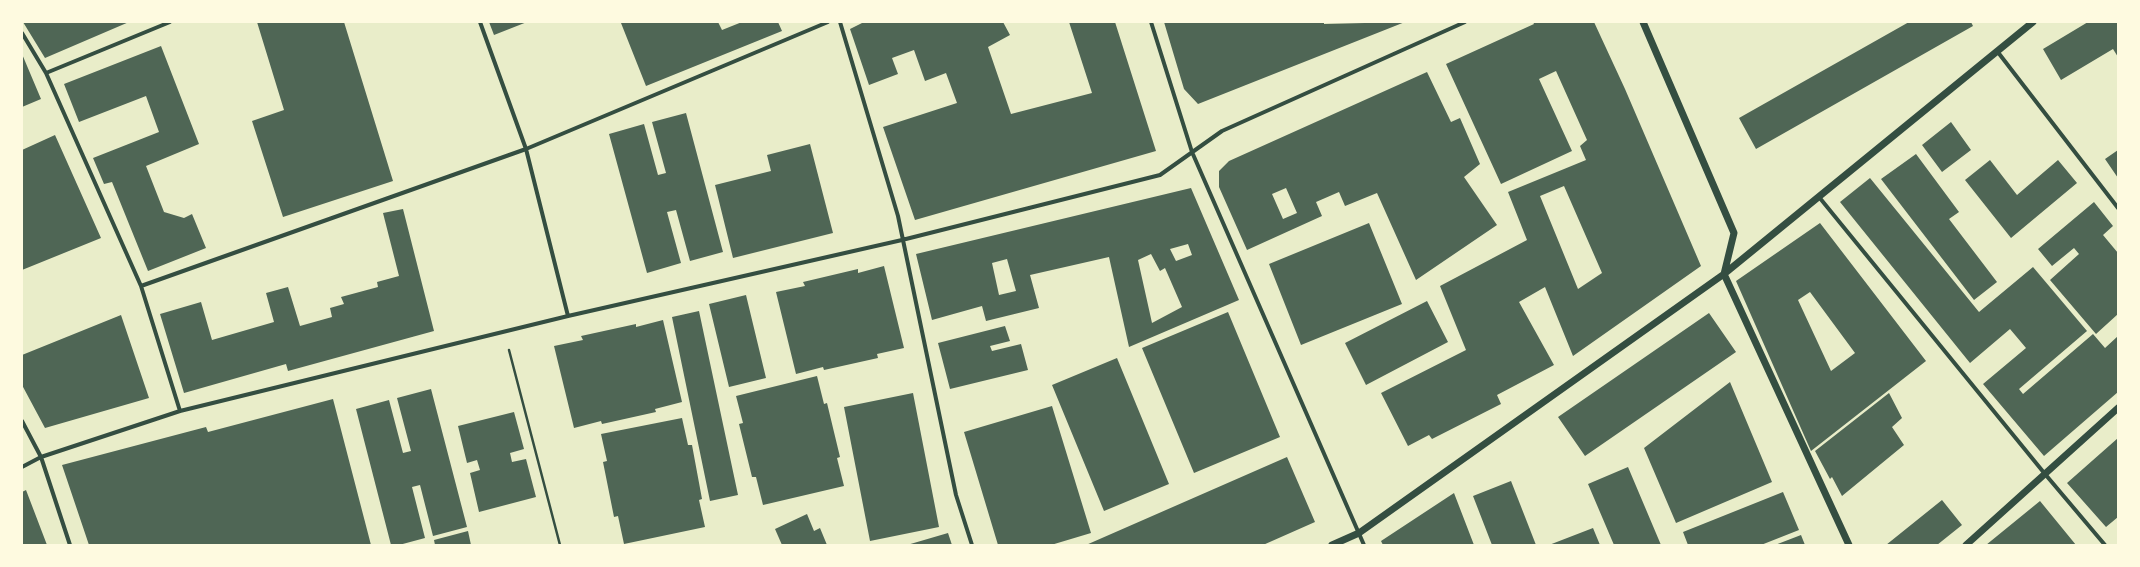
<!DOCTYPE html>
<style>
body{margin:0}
#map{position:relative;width:2140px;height:567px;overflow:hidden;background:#e9edc9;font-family:"PT Sans",sans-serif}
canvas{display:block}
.frame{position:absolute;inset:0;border:23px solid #fefae0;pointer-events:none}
</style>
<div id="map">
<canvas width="2140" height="567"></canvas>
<div class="frame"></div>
</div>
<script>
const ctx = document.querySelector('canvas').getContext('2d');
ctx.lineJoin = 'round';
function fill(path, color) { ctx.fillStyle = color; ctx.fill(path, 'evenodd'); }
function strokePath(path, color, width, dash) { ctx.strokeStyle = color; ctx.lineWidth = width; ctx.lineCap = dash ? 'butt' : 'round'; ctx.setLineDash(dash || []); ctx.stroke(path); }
fill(new Path2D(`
 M 23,22 L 129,22 L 45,58 Z
 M 257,22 L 344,22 L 393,181 L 283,217 L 252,121 L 284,110 Z
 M 489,22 L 527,22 L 494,35 Z
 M 623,22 L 718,22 L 722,30 L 742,22 L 778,22 L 782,31 L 646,86 L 621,23 Z
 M 864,22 L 1003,22 L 1010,35 L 988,47 L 1011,114 L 1092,93 L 1069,22 L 1115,22 L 1156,151 L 915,220 L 883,127 L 957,103 L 946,73 L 925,81 L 914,50 L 892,58 L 898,74 L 869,85 L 850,29 Z
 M 1164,22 L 1324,22 L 1324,24 L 1405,22 L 1198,104 L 1184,89 Z
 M 1533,22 L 1594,22 L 1625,89 L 1701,266 L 1573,356 L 1545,287 L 1519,302 L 1554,365 L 1497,395 L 1501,404 L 1432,439 L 1429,435 L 1408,446 L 1381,393 L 1466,350 L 1440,286 L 1527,240 L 1508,192 L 1586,160 L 1580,146 L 1587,140 L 1556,71 L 1539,79 L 1572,151 L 1501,184 L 1446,64 L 1534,24 ZM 1564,186 L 1602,273 L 1578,289 L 1540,196 Z
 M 1909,22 L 1971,22 L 1973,26 L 1756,149 L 1739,118 Z
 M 2088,22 L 2118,22 L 2118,57 L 2113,49 L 2061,80 L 2043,49 Z
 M 161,46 L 199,144 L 146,166 L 164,212 L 184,218 L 192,214 L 206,248 L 148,271 L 112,182 L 104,184 L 93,158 L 159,132 L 146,96 L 79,122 L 64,84 Z
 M 22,54 L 41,99 L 22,107 Z
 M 1427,72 L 1451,122 L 1460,118 L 1480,164 L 1464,177 L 1497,225 L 1416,280 L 1377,193 L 1345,206 L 1339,192 L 1316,202 L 1322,216 L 1247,250 L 1219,187 L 1219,171 L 1229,161 ZM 1286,188 L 1297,213 L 1283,219 L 1272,194 Z
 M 686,113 L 723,252 L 690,261 L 676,210 L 667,212 L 681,263 L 647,273 L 609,134 L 644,124 L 658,175 L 666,173 L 652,122 Z
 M 1951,122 L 1971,150 L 1942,172 L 1922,145 Z
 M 55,135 L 101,238 L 22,270 L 22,150 Z
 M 810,144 L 833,233 L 733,258 L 715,185 L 771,171 L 767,155 Z
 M 2118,150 L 2118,178 L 2105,159 Z
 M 1916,154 L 1959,212 L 1949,219 L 1997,282 L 1974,300 L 1881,179 Z
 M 1990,160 L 2017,195 L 2058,160 L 2077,183 L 2011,238 L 1965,180 Z
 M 1870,178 L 1979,312 L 2033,267 L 2087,331 L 2019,389 L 2023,394 L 2093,334 L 2105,348 L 2118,336 L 2118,392 L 2044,456 L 1983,384 L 2026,348 L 2010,329 L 1970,363 L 1840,202 Z
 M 1191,188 L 1239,300 L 1129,347 L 1109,257 L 1030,275 L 1039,308 L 986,321 L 982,306 L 932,320 L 916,254 ZM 1188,244 L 1192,255 L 1176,261 L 1170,249 ZM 1151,254 L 1160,271 L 1165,268 L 1182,307 L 1152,323 L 1138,260 ZM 1007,259 L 1016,291 L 999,295 L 992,263 Z
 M 2094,202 L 2113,226 L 2103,235 L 2118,253 L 2118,314 L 2096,334 L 2050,280 L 2079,254 L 2074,248 L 2052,266 L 2038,249 Z
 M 403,209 L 434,331 L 288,371 L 286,364 L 184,393 L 160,314 L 201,302 L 212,340 L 274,322 L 266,293 L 288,287 L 300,326 L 332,317 L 330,308 L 344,304 L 341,297 L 378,287 L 377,282 L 399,276 L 383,213 Z
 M 1369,223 L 1402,304 L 1301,345 L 1269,264 Z
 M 1820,223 L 1926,361 L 1811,451 L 1736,281 ZM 1810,292 L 1855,353 L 1831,371 L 1798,300 Z
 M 884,266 L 904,348 L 877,354 L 878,358 L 824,370 L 823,367 L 796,374 L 776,292 L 805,286 L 803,282 L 858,269 L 858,273 Z
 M 746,295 L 766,378 L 729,387 L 709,304 Z
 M 1427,301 L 1448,342 L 1366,385 L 1345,343 Z
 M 699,311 L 738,495 L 710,501 L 672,317 Z
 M 1228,312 L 1280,437 L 1194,473 L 1142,348 Z
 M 1709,313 L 1736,352 L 1585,456 L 1558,417 Z
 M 121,315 L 149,398 L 45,428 L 22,385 L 22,355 Z
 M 663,320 L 682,402 L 655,409 L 656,412 L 602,424 L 601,421 L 574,428 L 554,346 L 583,340 L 581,336 L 636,324 L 636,327 Z
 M 1005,326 L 1010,341 L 990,346 L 992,351 L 1021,344 L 1028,370 L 950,389 L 938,343 Z
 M 1117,358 L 1169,484 L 1104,511 L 1052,385 Z
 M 817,376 L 824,404 L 827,403 L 840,457 L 837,458 L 844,486 L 763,505 L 756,477 L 752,477 L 739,424 L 743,423 L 736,396 Z
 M 1730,382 L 1772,482 L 1676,523 L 1644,448 Z
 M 431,389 L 467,527 L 433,536 L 420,485 L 412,487 L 425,538 L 399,545 L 391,545 L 356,409 L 389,400 L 403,453 L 411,451 L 397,398 Z
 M 913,393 L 939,527 L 870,541 L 844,407 Z
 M 1889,393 L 1902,418 L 1892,427 L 1904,445 L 1842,496 L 1832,477 L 1830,479 L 1815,451 Z
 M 333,399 L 371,545 L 89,545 L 62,465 L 206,427 L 208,432 Z
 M 1052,406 L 1091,533 L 1051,545 L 998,545 L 964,432 Z
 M 514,412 L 524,449 L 510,453 L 512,462 L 526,459 L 536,497 L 479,512 L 470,473 L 480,470 L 477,460 L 467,463 L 458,426 Z
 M 682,418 L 688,445 L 692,445 L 702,499 L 699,500 L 705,527 L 624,544 L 618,516 L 614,517 L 603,462 L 607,461 L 601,434 Z
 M 2118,438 L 2118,517 L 2106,527 L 2067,483 Z
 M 1287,457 L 1315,522 L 1263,545 L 1086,545 Z
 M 1628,467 L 1661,545 L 1614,545 L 1588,484 Z
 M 1511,481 L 1536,545 L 1492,545 L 1473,496 Z
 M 26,490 L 47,545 L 22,545 L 22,492 Z
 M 1783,492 L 1799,530 L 1761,545 L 1688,545 L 1683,532 Z
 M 1454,493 L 1474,545 L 1383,545 L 1381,541 Z
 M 1942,500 L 1962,525 L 1937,545 L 1886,545 Z
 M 2040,501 L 2076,545 L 1986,545 Z
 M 807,514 L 814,531 L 820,528 L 827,545 L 782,545 L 775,529 Z
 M 1593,528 L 1600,545 L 1549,545 Z
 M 468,531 L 471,545 L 435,545 L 434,540 Z
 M 948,533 L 952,545 L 907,545 Z
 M 1801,535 L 1805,545 L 1775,545 Z`), '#4f6655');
strokePath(new Path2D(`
 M 509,350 L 560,545`), '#344e41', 2.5);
strokePath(new Path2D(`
 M 480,22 L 526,149 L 568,316
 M 840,22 L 898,216 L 956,495 L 972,545
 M 1151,22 L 1192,152 L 1364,545
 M 22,33 L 46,73 L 141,286 L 180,411
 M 1997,51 L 2118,208
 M 46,73 L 170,22
 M 1819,197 L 2045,474 L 2105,545
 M 141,286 L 526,149 L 828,22
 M 22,421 L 41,457 L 70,545
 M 22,467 L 41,457 L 180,411 L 568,316 L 902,240 L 1160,175 L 1222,131 L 1465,22`), '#344e41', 4);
strokePath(new Path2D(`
 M 1643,22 L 1734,233 L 1724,274 L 1849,545
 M 1332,545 L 1359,533 L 1724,274 L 2033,22
 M 1966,545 L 2118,408`), '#344e41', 7);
</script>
